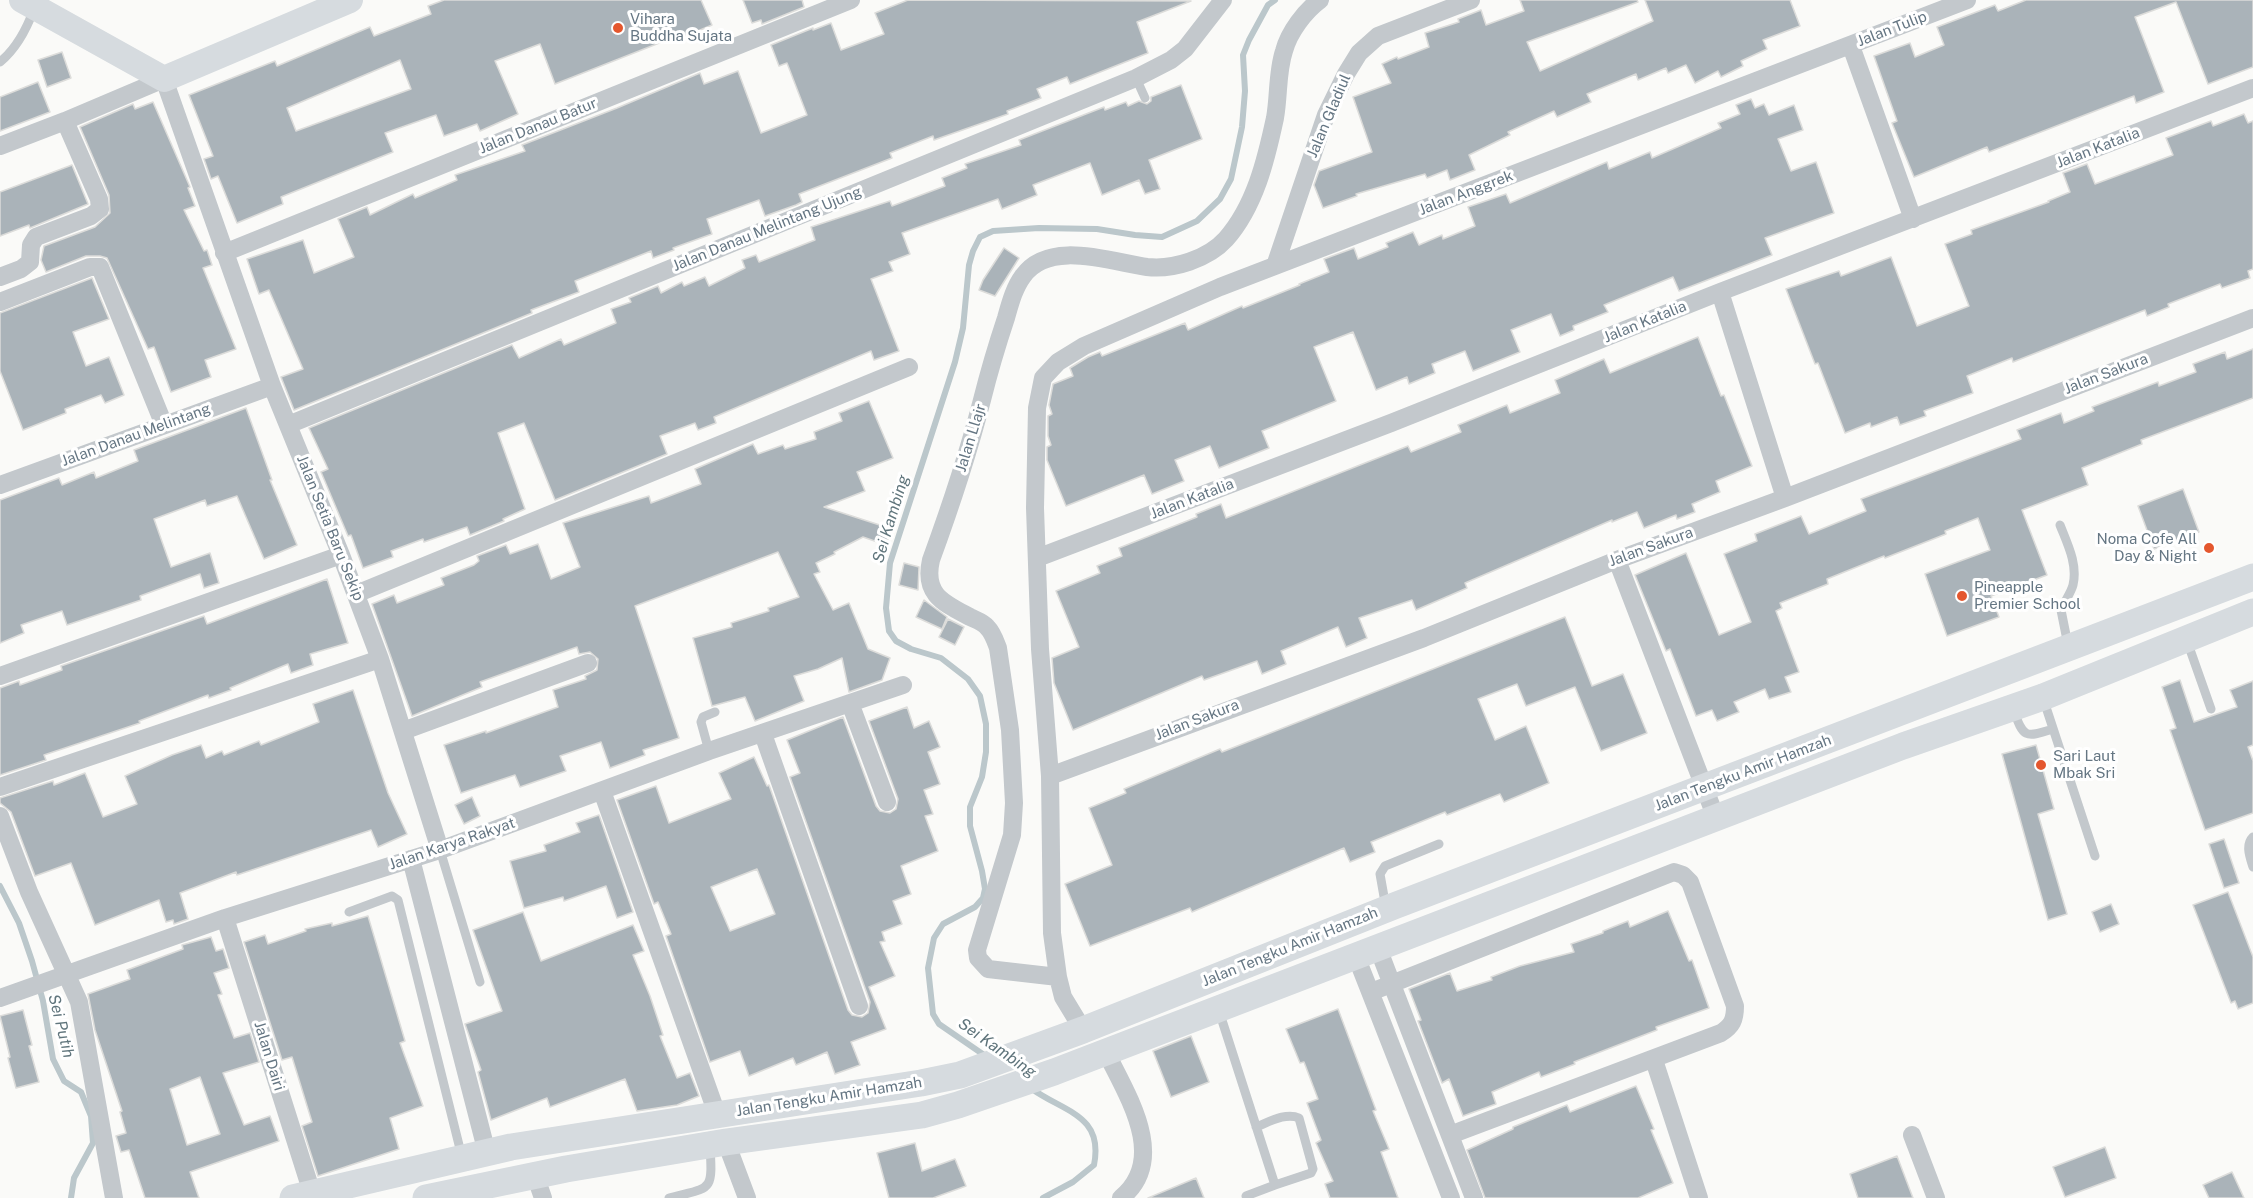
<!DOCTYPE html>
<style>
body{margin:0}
canvas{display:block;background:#fafaf8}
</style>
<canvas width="2253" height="1198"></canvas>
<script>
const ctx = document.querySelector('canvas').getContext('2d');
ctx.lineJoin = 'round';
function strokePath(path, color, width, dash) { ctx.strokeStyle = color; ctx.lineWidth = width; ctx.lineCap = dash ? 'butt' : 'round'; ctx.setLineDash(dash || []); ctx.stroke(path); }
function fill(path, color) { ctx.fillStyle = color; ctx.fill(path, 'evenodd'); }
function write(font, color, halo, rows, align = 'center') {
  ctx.font = font + ' "Public Sans",sans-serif'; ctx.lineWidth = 6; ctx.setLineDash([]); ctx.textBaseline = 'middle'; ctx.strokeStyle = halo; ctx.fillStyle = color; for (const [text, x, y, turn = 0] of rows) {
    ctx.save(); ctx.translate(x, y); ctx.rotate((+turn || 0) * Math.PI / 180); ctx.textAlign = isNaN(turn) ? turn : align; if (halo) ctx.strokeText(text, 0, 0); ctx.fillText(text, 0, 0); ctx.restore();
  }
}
strokePath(new Path2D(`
 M 0,886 L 19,923 L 32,961 L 43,1001 L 53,1059 L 64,1081 L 81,1092 L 91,1116 L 93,1143 L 74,1178 L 71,1198
 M 987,1057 L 939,1024 L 933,1014 L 928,968 L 934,938 L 943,924 L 975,907 L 983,898 L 985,889 L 982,871 L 970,826 L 970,807 L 982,777 L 986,752 L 986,724 L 980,696 L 968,679 L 941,658 L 911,649 L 896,641 L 889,631 L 886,608 L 890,563 L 955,362 L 963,328 L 969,265 L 973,251 L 980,237 L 993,231 L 1039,228 L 1097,229 L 1135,235 L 1162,237 L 1197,221 L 1220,199 L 1231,179 L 1242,127 L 1245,91 L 1243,55 L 1249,40 L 1268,5 L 1275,0
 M 1032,1089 C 1064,1112 1104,1115 1094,1165 L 1073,1182 L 1043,1198`), '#bbc7cb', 6);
const building = new Path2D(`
 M 444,0 L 701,0 L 712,25 L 674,41 L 672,38 L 555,84 L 540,44 L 495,61 L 518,114 L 480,131 L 477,124 L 444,136 L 436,115 L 385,133 L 393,152 L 281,197 L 283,204 L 237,223 L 218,176 L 211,179 L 204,159 L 213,156 L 189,95 L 275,61 L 277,66 L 370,27 L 374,36 L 431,14 L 428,6 ZM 400,60 L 411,89 L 296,131 L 287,108 Z
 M 743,0 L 802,0 L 804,7 L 762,24 L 761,20 L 752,23 Z
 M 908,0 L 1191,1 L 1137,22 L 1148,53 L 1070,84 L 1067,77 L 1037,89 L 1041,98 L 1007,111 L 1008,114 L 934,140 L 933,136 L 890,153 L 892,158 L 799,194 L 802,202 L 796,205 L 765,216 L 759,200 L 707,219 L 712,234 L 673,248 L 674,250 L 653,258 L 651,251 L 575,281 L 579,292 L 531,310 L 532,313 L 294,410 L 281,377 L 303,369 L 269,290 L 259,294 L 247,259 L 303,240 L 314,273 L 354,257 L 338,219 L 367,207 L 370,215 L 413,194 L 415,198 L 457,180 L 455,175 L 525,151 L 522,145 L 617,108 L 700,73 L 704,84 L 738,71 L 761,133 L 807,115 L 787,63 L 779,66 L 771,45 L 813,28 L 813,30 L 831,23 L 841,50 L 884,34 L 875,13 Z
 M 1520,0 L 1637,0 L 1638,2 L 1527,42 L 1540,71 L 1653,21 L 1645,0 L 1790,0 L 1800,26 L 1763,40 L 1767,49 L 1741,61 L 1743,66 L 1721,77 L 1718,71 L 1695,83 L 1686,65 L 1668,73 L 1666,68 L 1638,80 L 1636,74 L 1587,94 L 1591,102 L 1557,117 L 1554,111 L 1508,132 L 1510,135 L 1469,155 L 1475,170 L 1450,180 L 1447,170 L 1427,178 L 1425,174 L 1356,194 L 1357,196 L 1323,208 L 1314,185 L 1319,171 L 1372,152 L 1353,97 L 1391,83 L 1382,64 L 1397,57 L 1398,59 L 1429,47 L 1425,33 L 1459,22 L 1458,19 L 1481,10 L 1486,25 L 1524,11 Z
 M 2026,0 L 2253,0 L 2253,67 L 2208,84 L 2176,2 L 2135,17 L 2164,92 L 2136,103 L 2134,96 L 1989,152 L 1987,147 L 1914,177 L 1892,123 L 1897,121 L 1874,56 L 1910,43 L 1915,57 L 1944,45 L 1937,27 L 1995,5 L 1998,11 Z
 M 62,52 L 71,78 L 47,87 L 38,60 Z
 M 38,82 L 50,112 L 0,131 L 0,97 Z
 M 1181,85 L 1202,139 L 1149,160 L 1160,189 L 1145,194 L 1139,180 L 1102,195 L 1090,163 L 1033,185 L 1037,195 L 1002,209 L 998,199 L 902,233 L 910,254 L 889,262 L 893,271 L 871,279 L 899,351 L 874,360 L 871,351 L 714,417 L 716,423 L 698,430 L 695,423 L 660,436 L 667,454 L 555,500 L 524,423 L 498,433 L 525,509 L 503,519 L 504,521 L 470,535 L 467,527 L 424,542 L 423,539 L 391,551 L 393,557 L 363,568 L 351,535 L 348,536 L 321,472 L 328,469 L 309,428 L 512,345 L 519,358 L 561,339 L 564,345 L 616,323 L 611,309 L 631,302 L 629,298 L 658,286 L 661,293 L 682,282 L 684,286 L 705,277 L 709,286 L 745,268 L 742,260 L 756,255 L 759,262 L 815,240 L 811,227 L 890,201 L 892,206 L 945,186 L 942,178 L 967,168 L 965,164 L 1021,145 L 1019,140 L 1104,107 L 1105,110 L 1126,102 L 1128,106 L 1139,101 L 1147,104 L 1151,101 L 1151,97 Z
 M 1751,99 L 1755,108 L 1764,104 L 1769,115 L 1794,105 L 1803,130 L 1778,139 L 1791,171 L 1816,162 L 1834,213 L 1765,238 L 1772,255 L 1679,291 L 1673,277 L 1604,305 L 1608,312 L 1573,326 L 1574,330 L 1560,336 L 1551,314 L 1511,330 L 1520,352 L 1473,371 L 1465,351 L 1432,364 L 1435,373 L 1409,384 L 1407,377 L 1376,390 L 1353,332 L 1314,347 L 1336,401 L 1262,431 L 1269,448 L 1219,468 L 1210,446 L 1175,460 L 1184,481 L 1152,494 L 1144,475 L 1066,506 L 1047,460 L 1047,447 L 1051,445 L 1048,436 L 1048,416 L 1052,414 L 1049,405 L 1053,384 L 1073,376 L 1070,368 L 1088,357 L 1100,352 L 1102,356 L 1185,323 L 1188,330 L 1242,306 L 1243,308 L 1300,285 L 1299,284 L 1329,272 L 1324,259 L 1354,248 L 1358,259 L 1388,247 L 1386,243 L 1413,232 L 1419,245 L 1442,235 L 1443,239 L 1475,226 L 1468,207 L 1506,194 L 1510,203 L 1607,162 L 1609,169 L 1650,152 L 1652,158 L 1721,128 L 1718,123 L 1740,114 L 1736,105 Z
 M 153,102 L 190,187 L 188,188 L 195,206 L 184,210 L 204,251 L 207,250 L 212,265 L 203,268 L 236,349 L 205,360 L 211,377 L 171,392 L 154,347 L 148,349 L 107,258 L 100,256 L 86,256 L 46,272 L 41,260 L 44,246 L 95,227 L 110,213 L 109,195 L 80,127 L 133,104 L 135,109 Z
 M 2244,114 L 2248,123 L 2253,121 L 2253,269 L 2248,271 L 2250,278 L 2222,288 L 2220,284 L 2168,304 L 2169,307 L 2147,316 L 2145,310 L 2013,362 L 2012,358 L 1967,376 L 1973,393 L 1924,411 L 1926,416 L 1900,425 L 1897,417 L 1871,427 L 1870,423 L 1845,433 L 1818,363 L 1815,364 L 1786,289 L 1839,271 L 1841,276 L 1891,257 L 1917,326 L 1969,306 L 1945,244 L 1972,234 L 1971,230 L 2049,202 L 2048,201 L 2070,192 L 2063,173 L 2087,164 L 2095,184 L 2173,155 L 2166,138 L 2211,121 L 2213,126 Z
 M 72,165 L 88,204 L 30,228 L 29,225 L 0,236 L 0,192 Z
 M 1004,248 L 1019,258 L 995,296 L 979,290 L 983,280 Z
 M 92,278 L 109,319 L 73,332 L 86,366 L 109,357 L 124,395 L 105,403 L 101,395 L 65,409 L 66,413 L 23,430 L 0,371 L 0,313 Z
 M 1698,337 L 1721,396 L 1724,395 L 1752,466 L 1716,481 L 1720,492 L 1692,504 L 1695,512 L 1677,519 L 1676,515 L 1644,528 L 1637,512 L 1612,522 L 1612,520 L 1465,583 L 1467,588 L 1416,610 L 1412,600 L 1359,618 L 1367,638 L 1346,647 L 1338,627 L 1281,651 L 1286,664 L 1262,674 L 1257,661 L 1204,680 L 1202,676 L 1073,730 L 1054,683 L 1052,658 L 1079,647 L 1056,591 L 1100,573 L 1097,566 L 1122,556 L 1119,548 L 1197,517 L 1196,514 L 1221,504 L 1226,518 L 1408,446 L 1411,452 L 1461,432 L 1458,425 L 1507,405 L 1510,413 L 1560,393 L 1555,380 L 1604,359 L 1610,373 Z
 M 2253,349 L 2253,398 L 2141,440 L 2142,444 L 2082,468 L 2088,485 L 2022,510 L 2047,575 L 1991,596 L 1999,617 L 1947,636 L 1925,574 L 1990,550 L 1978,518 L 1945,531 L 1946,534 L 1885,558 L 1884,556 L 1827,579 L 1828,584 L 1780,603 L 1782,608 L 1776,611 L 1799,672 L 1785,677 L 1791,692 L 1769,699 L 1765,689 L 1734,702 L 1739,712 L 1717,721 L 1712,710 L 1696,716 L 1670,649 L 1666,651 L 1635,575 L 1686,553 L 1719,635 L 1751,622 L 1724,554 L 1757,541 L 1755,534 L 1801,516 L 1809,534 L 1866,511 L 1861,499 L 2021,439 L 2017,430 L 2061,413 L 2064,423 L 2094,411 L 2092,407 L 2158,382 L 2159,386 L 2196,372 L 2193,364 L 2225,352 L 2227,359 Z
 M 869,401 L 893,458 L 857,472 L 865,491 L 824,507 L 892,529 L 886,545 L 863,537 L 834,552 L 835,554 L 816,563 L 820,572 L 814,574 L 833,610 L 849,603 L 868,649 L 890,658 L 882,680 L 849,692 L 842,658 L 818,669 L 794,676 L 804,701 L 755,721 L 745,697 L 712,706 L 693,638 L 732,627 L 731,623 L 769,611 L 768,608 L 799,597 L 778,552 L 635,606 L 679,738 L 643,750 L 645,755 L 610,768 L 601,742 L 560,756 L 566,771 L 520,787 L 515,775 L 461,793 L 444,745 L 486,731 L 486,733 L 558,707 L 553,690 L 586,679 L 585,676 L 597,670 L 598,659 L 590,652 L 579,654 L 577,647 L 480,682 L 482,687 L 412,716 L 372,604 L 394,595 L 397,603 L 444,585 L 441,578 L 474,565 L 479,561 L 477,556 L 506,545 L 510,554 L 538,544 L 551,579 L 580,567 L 563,523 L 649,496 L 651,503 L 701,484 L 695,469 L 753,444 L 758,454 L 783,445 L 785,449 L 816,439 L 814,432 L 842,421 L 839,413 Z
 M 246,408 L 272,480 L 270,480 L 297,545 L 264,559 L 237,496 L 207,506 L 205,500 L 154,519 L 171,567 L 210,553 L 219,583 L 204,588 L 200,574 L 140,596 L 141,600 L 67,625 L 62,611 L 21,625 L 24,633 L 0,643 L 0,500 L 59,478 L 62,485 L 94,472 L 96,478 L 138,461 L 134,450 Z
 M 2183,489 L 2199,532 L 2154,549 L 2138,506 Z
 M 904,563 L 919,567 L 918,590 L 899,585 Z
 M 327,579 L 348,643 L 310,654 L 313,665 L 291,673 L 288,664 L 230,688 L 231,690 L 209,698 L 208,695 L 139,721 L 140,723 L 44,755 L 46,760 L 0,775 L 0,688 L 19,681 L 20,685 L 62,670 L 61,666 L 204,616 L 207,624 Z
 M 924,600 L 947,617 L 942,629 L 916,617 Z
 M 1565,617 L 1592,686 L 1623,674 L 1647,733 L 1601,751 L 1575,687 L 1526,706 L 1517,684 L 1478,699 L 1495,740 L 1526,726 L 1549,783 L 1504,802 L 1500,794 L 1447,815 L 1445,812 L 1371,842 L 1375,852 L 1350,862 L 1344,848 L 1192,912 L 1190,908 L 1090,946 L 1065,884 L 1112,865 L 1089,808 L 1126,793 L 1124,789 L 1220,749 L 1222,752 Z
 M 948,619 L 964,627 L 955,645 L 939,637 Z
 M 2180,680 L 2194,722 L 2237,707 L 2230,690 L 2253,681 L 2253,745 L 2248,747 L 2253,761 L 2253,813 L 2205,830 L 2170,730 L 2176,728 L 2162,687 Z
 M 353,690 L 388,793 L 407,834 L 378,847 L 371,830 L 237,875 L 236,872 L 180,893 L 188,919 L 174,924 L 173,920 L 166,922 L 159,900 L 95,925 L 71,863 L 35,876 L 11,812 L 0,803 L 0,798 L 53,781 L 54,785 L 85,773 L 103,817 L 137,804 L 125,776 L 172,755 L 201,745 L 206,758 L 222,751 L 224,755 L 259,741 L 261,745 L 319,722 L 313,704 Z
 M 907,707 L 914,728 L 929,721 L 940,747 L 928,752 L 940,784 L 924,790 L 933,814 L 925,816 L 938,851 L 901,866 L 911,894 L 893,901 L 902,924 L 882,932 L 885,941 L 880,942 L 895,976 L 869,987 L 886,1029 L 851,1042 L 860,1065 L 835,1074 L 827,1052 L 796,1065 L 793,1058 L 749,1076 L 740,1051 L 710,1062 L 666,936 L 671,934 L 658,902 L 654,904 L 617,800 L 656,786 L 669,823 L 731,799 L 719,773 L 754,757 L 767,786 L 769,785 L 848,1010 L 852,1015 L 862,1017 L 868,1013 L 870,1002 L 790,777 L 800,773 L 787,740 L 843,717 L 876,806 L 880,811 L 890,813 L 896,809 L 898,799 L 869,721 ZM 757,869 L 775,914 L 730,931 L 711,887 Z
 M 2036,745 L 2054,809 L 2038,814 L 2067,914 L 2048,920 L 2002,754 Z
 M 472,797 L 480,816 L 464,824 L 455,805 Z
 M 599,815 L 633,912 L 617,918 L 606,886 L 564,901 L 563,897 L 524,908 L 510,861 L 546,851 L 544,845 L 580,832 L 576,823 Z
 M 2224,839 L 2239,883 L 2224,888 L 2209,844 Z
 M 2228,892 L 2253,957 L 2253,1003 L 2238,1009 L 2235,1001 L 2231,1003 L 2193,905 Z
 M 2111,904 L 2119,924 L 2100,932 L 2092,912 Z
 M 1668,911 L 1689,961 L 1692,960 L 1709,1008 L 1656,1027 L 1657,1030 L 1574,1062 L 1575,1064 L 1541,1077 L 1539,1072 L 1492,1092 L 1496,1104 L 1463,1116 L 1449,1079 L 1442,1083 L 1418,1021 L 1421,1020 L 1409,989 L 1450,973 L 1457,991 L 1492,980 L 1491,977 L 1520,966 L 1574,952 L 1571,944 L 1603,933 L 1603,931 L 1628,921 L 1630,927 Z
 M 523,912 L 541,961 L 633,925 L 644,951 L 633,955 L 650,996 L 663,1035 L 660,1036 L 677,1078 L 690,1073 L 699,1096 L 677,1105 L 637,1111 L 625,1079 L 550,1107 L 547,1098 L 491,1120 L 478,1072 L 481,1070 L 465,1024 L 502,1011 L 473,930 Z
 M 368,916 L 405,1041 L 400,1043 L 423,1106 L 390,1118 L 399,1149 L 318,1176 L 302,1126 L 312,1122 L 292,1057 L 282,1060 L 244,942 L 265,935 L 268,944 L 306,931 L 305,929 L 332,923 L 332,926 Z
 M 211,937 L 216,951 L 223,949 L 229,968 L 214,973 L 222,994 L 218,995 L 234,1038 L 250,1033 L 259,1062 L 223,1073 L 244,1125 L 270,1116 L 279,1141 L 190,1172 L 199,1198 L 145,1198 L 129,1150 L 121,1152 L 116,1136 L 126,1133 L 120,1112 L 122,1111 L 95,1030 L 88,994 L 130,979 L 127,970 L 183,949 L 182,945 ZM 200,1077 L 220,1134 L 187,1145 L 170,1089 Z
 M 1338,1009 L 1376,1110 L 1373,1111 L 1389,1149 L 1381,1152 L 1398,1198 L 1330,1198 L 1325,1184 L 1333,1181 L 1316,1143 L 1321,1140 L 1307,1103 L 1318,1099 L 1304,1062 L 1300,1063 L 1286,1029 Z
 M 23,1010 L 32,1045 L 29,1046 L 39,1082 L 16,1088 L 8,1058 L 10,1057 L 0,1016 Z
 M 1191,1036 L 1209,1082 L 1171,1097 L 1153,1051 Z
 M 1636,1086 L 1654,1129 L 1651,1130 L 1673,1183 L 1638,1198 L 1485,1198 L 1467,1150 L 1513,1129 L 1513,1127 L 1567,1105 L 1570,1112 Z
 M 915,1143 L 922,1171 L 955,1159 L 966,1186 L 933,1198 L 889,1198 L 877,1153 Z
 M 2105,1147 L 2116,1178 L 2065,1197 L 2053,1167 Z
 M 1897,1156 L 1913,1198 L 1858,1198 L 1850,1174 Z
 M 2232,1172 L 2244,1198 L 2209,1198 L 2203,1185 Z
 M 1196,1178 L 1204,1198 L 1148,1198 Z`);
fill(building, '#aab3b9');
strokePath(building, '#dcdcda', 1.5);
strokePath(new Path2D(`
 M 0,62 C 16,49 27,28 34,9
 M 1136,78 L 1145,98
 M 2060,525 C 2067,543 2078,564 2073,585 C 2071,593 2064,602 2061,610 L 2068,645
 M 2187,641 L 2211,709
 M 2043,698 L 2095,856
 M 2013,709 C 2024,738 2024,738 2053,729
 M 709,751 L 701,722 L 703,717 L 715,712
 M 2253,837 C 2245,845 2250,857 2253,867
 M 440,850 L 480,982
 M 1386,908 L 1380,874 L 1385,866 L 1439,844
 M 349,912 L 392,896 L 398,900 L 462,1157
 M 1219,1011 L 1275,1185 L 1311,1173 L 1313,1169 L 1299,1118 C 1286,1112 1269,1122 1256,1127
 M 1246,1196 L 1275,1185
 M 669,1198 C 711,1187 713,1193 710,1147`), '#c3c8cc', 9);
strokePath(new Path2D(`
 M 1851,46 L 1913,219
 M 0,146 L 65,121 L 164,79 L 272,386 L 341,555 L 380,659 L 440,850
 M 224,253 L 851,0
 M 1275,266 L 1326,115 L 1346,74 L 1359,53 L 1378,36 L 1471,0
 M 0,277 L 21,269 L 30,262 L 31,245 L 36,237 L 91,216 L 100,209 L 99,199 L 65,121
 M 1720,292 L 1785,498
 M 0,302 L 90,267 L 100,267 L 164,425
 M 288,425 L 1136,78 L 1171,60 L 1185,49 L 1223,0
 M 0,485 L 272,386
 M 1037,558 L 1391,423 L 1720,292 L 2253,88
 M 1617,560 L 1716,818
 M 356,594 L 909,367
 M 0,676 L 341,555
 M 850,703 L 887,802
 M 403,731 L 588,663
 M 763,734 L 859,1006
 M 1050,776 L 1424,638 L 1617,560 L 1785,498 L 2253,318
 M 0,787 L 380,659
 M 602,791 L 717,1114
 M 0,816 L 29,892 L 79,1002 L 114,1198
 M 411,859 L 487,1153
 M 225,918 L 312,1193
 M 1378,948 L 1474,1198
 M 1356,956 L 1451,1198
 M 1058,977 L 988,969 L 978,958 L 977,950 L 1012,835 L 1014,803 L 1010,730 L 998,648 C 995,640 993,633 987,627 C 983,622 976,620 970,617 C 944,603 923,595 931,560 C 950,508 968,454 982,400 C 989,372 997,345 1006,318 C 1010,304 1014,288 1023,276 C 1049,239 1111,262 1147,267 C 1173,270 1208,259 1226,239 C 1255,206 1266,160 1275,118 C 1279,96 1277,72 1284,51 C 1289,32 1305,11 1320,0
 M 1371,992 L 1674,872 L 1683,875 L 1690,882 L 1735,1006 C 1735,1020 1732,1026 1721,1033 L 1450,1135
 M 0,998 L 225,918 L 440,850 L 709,751 L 903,685
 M 1083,1030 L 1063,997 L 1058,977 L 1052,933 L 1050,776 L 1040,649 L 1035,508 L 1037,408 L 1043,378 L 1058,362 L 1084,346 L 1220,287 L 1967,0
 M 1106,1052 C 1127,1095 1169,1159 1121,1198
 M 1654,1060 L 1699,1198
 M 1912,1135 L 1936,1198
 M 726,1142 L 747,1198
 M 535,1175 L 543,1198`), '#c3c8cc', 18);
strokePath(new Path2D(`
 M 22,0 L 164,79 L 350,0`), '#d6dbdf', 26);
strokePath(new Path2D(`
 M 293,1198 L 511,1147 L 921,1083 L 960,1075 L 1083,1030 L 1394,906 L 2253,577
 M 426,1198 L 566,1169 L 726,1142 L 922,1115 L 958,1105 L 1054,1072 L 1903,746 L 2043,697 L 2253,612`), '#d6dbdf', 27);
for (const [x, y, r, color] of [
 [618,28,6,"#e4572e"],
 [2209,548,6,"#e4572e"],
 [1962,596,6,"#e4572e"],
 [2041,765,6,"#e4572e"]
]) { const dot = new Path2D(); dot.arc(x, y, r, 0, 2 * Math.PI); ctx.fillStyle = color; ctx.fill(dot); strokePath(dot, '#fff', 2); }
write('15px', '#657683', '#fff', [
 ["Vihara",630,19],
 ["Buddha Sujata",630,36],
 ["Noma Cofe All",2197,539,"right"],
 ["Day & Night",2197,556,"right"],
 ["Pineapple",1974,587],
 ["Premier School",1974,604],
 ["Sari Laut",2053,756],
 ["Mbak Sri",2053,773]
], 'left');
write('15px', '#657683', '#fff', [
 ["Jalan Tulip",1892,29,-21],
 ["Jalan Gladiul",1329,116,-67],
 ["Jalan Danau Batur",538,126,-22],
 ["Jalan Katalia",2098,148,-21],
 ["Jalan Anggrek",1466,193,-21],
 ["Jalan Danau Melintang Ujung",767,229,-22],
 ["Jalan Katalia",1645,322,-22],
 ["Jalan Sakura",2106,374,-21],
 ["Jalan Danau Melintang",136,435,-20],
 ["Jalan Llajr",971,438,-73],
 ["Jalan Katalia",1192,499,-21],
 ["Jalan Setia Baru Sekip",330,528,68],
 ["Jalan Sakura",1651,547,-20],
 ["Jalan Sakura",1197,720,-21],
 ["Jalan Tengku Amir Hamzah",1743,773,-21],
 ["Jalan Karya Rakyat",452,844,-19],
 ["Jalan Tengku Amir Hamzah",1290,947,-22],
 ["Jalan Dairi",269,1056,73],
 ["Jalan Tengku Amir Hamzah",829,1097,-9]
]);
write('italic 16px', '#60757c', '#fff', [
 ["Sei Kambing",891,519,-73],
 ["Sei Putih",61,1026,76],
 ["Sei Kambing",997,1048,35]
]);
</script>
